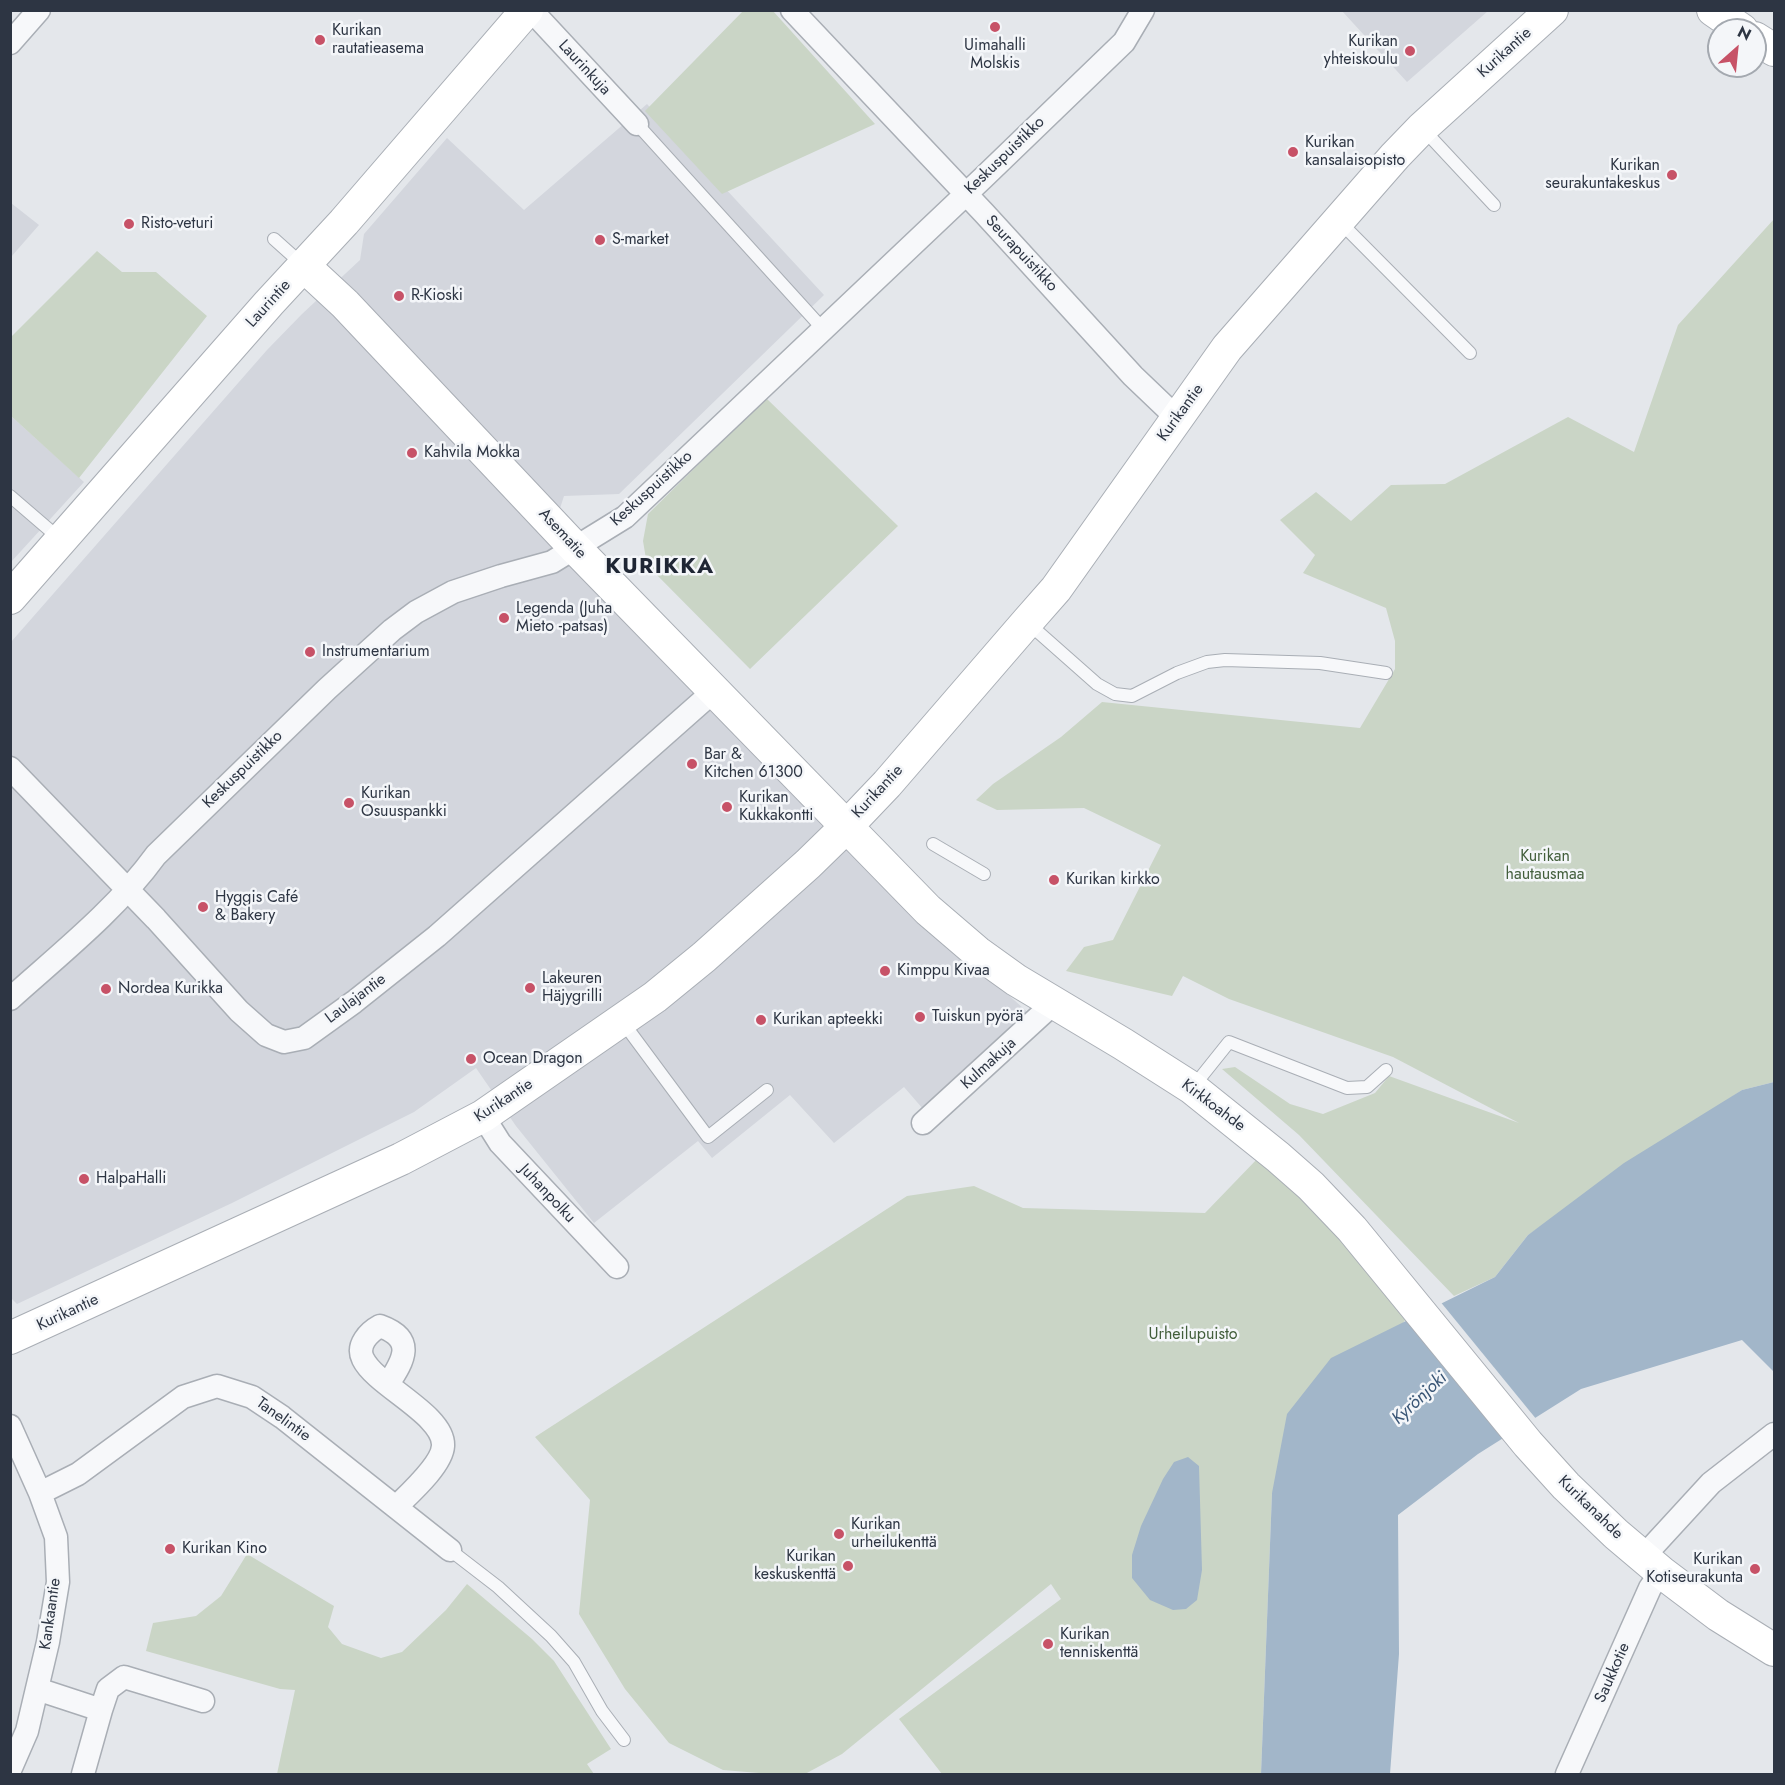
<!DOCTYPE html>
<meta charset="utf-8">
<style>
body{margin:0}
#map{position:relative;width:1785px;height:1785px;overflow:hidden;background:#e4e7eb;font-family:Jost,sans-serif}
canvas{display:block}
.frame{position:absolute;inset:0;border:12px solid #2d3543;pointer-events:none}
.north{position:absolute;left:1707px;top:18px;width:60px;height:60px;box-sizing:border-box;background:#f4f6f9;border:2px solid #a4a9b0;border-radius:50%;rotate:27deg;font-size:16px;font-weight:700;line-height:24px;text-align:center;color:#2d3543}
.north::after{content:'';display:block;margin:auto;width:21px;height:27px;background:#c75267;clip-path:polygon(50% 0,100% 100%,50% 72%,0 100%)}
</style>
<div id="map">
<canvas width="1785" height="1785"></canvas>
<div class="frame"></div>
<div class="north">N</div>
</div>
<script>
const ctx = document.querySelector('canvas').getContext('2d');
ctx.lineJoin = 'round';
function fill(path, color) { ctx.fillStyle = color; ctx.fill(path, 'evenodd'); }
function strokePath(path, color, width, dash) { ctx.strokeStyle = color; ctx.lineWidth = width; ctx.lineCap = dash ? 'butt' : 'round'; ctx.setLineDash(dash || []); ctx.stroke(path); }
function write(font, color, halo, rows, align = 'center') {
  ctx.font = font + ' Jost,sans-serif'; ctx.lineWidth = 5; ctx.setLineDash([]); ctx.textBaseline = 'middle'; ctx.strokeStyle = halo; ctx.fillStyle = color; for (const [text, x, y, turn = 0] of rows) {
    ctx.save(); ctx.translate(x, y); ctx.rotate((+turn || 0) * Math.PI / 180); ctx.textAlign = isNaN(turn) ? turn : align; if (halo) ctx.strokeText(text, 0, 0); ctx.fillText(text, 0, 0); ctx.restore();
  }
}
fill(new Path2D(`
 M 1342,11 L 1488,11 L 1407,82 Z
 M 647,104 L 824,295 L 619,494 L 564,496 L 550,539 L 872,872 L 1044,1027 L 936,1124 L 904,1087 L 834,1143 L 790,1095 L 712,1158 L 698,1141 L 594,1223 L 516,1126 L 476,1068 L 414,1112 L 232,1203 L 17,1304 L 11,1298 L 11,642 L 267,350 L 302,314 L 360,260 L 364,234 L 447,138 L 524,210 Z
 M 11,203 L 39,225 L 11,257 Z
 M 11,416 L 84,482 L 11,562 Z`), '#d3d6dd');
fill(new Path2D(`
 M 744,10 L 773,11 L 875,124 L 722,194 L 645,111 Z
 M 1774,219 L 1774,1082 L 1742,1090 L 1528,1235 L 1495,1277 L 1454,1296 L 1299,1135 L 1222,1069 L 1235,1067 L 1290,1104 L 1323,1114 L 1375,1093 L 1389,1076 L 1519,1123 L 1393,1057 L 1229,999 L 1183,976 L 1172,996 L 1066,971 L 1084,947 L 1113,940 L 1161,845 L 1084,808 L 997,810 L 976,800 L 993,784 L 1061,737 L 1102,702 L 1360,728 L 1395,669 L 1395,641 L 1386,608 L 1303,573 L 1315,555 L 1280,520 L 1316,492 L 1351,521 L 1391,485 L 1445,484 L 1568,417 L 1634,452 L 1678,325 Z
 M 97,251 L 122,272 L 156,272 L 207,316 L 79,478 L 11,416 L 11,337 Z
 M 766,398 L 898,526 L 750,669 L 647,565 L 643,541 L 648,514 Z
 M 1259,1157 L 1304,1196 L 1360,1258 L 1406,1319 L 1272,1493 L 1261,1774 L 942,1774 L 899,1719 L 1061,1599 L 1051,1584 L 842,1754 L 805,1774 L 771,1774 L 723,1770 L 669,1743 L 625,1689 L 579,1614 L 590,1500 L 535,1437 L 907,1196 L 974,1186 L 1023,1208 L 1205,1213 Z
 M 247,1554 L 334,1606 L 328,1627 L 342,1644 L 381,1658 L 402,1652 L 446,1610 L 467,1584 L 532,1639 L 554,1661 L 611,1749 L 587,1764 L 594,1774 L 277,1774 L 295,1690 L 280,1689 L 146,1651 L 153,1623 L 196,1616 L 221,1596 Z`), '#cad5c6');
fill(new Path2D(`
 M 1774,1082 L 1774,1372 L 1742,1340 L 1581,1389 L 1478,1454 L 1398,1515 L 1399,1654 L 1390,1774 L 1261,1774 L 1272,1493 L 1287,1414 L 1331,1358 L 1495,1277 L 1528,1235 L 1624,1163 L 1742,1090 Z
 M 1188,1457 L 1199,1466 L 1202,1570 L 1197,1600 L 1186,1609 L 1173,1610 L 1150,1600 L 1132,1578 L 1132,1555 L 1141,1526 L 1163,1479 L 1174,1462 Z`), '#a2b6c9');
fill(new Path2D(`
 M 1439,1300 L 1537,1420 L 1505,1441 L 1404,1317 Z`), '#e4e7eb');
const lane = new Path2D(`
 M 637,124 L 823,329
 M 1423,129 L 1494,205
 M 1339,221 L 1470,353
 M 274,239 L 303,265
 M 10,496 L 60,539
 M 1028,623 L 1097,684 L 1115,694 L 1132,696 L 1177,673 L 1207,662 L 1225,660 L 1320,663 L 1386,673
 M 933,844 L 984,874
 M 622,1021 L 708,1137 L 767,1090
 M 1193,1087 L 1229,1042 L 1347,1088 L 1367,1087 L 1386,1070
 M 450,1550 L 498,1587 L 551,1636 L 574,1662 L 602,1711 L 624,1740`);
const street = new Path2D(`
 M 531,10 L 637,124
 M 792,10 L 984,213 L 1133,376 L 1177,418
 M 10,43 L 39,10
 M 10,768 L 156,919 L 239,1011 L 266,1035 L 284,1042 L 304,1038 L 354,1002 L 437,936 L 714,691
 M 10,999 C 60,954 116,910 156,855 L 327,689 L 392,630 L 416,612 L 453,592 L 501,576 L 552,562 L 625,517 L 984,177 L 1124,42 L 1143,10
 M 483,1116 L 500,1143 L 617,1267
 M 923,1123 L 1054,1003
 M 388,1384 C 404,1360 416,1339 380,1326 C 369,1332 356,1345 363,1359 C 376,1386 445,1415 443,1446 C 442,1465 409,1494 396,1507
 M 10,1426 L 40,1493 L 56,1537 L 58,1582 L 48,1642 L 27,1731 L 10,1770
 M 40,1493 L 78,1474 L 183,1397 L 217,1386 L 252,1397 L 282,1417 L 450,1550
 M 1643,1557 L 1711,1483 L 1774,1434
 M 37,1689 L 101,1710 L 108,1689 L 124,1677 L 203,1701
 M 83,1774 L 101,1710
 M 1567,1774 L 1650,1588 L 1661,1572`);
const secondary = new Path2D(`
 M 1713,10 L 1742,30
 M 1755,38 L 1774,50
 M 304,266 L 345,304 L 576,549 L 928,910 L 977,952 L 1016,980 L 1123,1044 L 1192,1088 L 1278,1157 L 1311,1186 L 1352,1229 L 1528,1444 L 1566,1486 L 1616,1534 L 1661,1572 L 1718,1615 L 1774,1650
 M 10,598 L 269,303 L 344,222 L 527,10
 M 10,1338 L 401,1159 L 483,1116 L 655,997 L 704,957 L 808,864 L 846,827 L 887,784 L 1027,622 L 1056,589 L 1227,348 L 1395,156 L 1422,128 L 1552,10`);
strokePath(lane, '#a9aeb5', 14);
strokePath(street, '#a9aeb5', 25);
strokePath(secondary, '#a9aeb5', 34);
strokePath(lane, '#f7f8fa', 12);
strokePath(street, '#f7f8fa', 22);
strokePath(secondary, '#fff', 32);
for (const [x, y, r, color] of [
 [995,27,6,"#c75267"],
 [320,40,6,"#c75267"],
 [1410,51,6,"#c75267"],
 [1293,152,6,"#c75267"],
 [1672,175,6,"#c75267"],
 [129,224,6,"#c75267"],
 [600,240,6,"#c75267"],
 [399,296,6,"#c75267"],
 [412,453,6,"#c75267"],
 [504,618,6,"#c75267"],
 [310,652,6,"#c75267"],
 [692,764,6,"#c75267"],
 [349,803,6,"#c75267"],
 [727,807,6,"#c75267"],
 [1054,880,6,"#c75267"],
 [203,907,6,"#c75267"],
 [885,971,6,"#c75267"],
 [530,988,6,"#c75267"],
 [106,989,6,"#c75267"],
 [920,1017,6,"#c75267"],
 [761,1020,6,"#c75267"],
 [471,1059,6,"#c75267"],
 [84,1179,6,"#c75267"],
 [839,1534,6,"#c75267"],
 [170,1549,6,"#c75267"],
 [848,1566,6,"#c75267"],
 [1755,1569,6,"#c75267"],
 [1048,1644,6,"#c75267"]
]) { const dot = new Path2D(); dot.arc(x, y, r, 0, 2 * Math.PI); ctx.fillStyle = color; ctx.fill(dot); strokePath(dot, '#f4f6f9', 2); }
write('16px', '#2d3543', '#f4f6f9', [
 ["Kurikan",332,31],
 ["rautatieasema",332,49],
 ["Kurikan",1398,42,"right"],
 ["yhteiskoulu",1398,60,"right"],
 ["Uimahalli",995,46,"center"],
 ["Molskis",995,64,"center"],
 ["Kurikan",1305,143],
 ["kansalaisopisto",1305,161],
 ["Kurikan",1660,166,"right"],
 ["seurakuntakeskus",1660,184,"right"],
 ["Risto-veturi",141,224],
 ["S-market",612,240],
 ["R-Kioski",411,296],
 ["Kahvila Mokka",424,453],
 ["Legenda (Juha",516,609],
 ["Mieto -patsas)",516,627],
 ["Instrumentarium",322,652],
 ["Bar &",704,755],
 ["Kitchen 61300",704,773],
 ["Kurikan",361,794],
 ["Osuuspankki",361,812],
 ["Kurikan",739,798],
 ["Kukkakontti",739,816],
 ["Kurikan kirkko",1066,880],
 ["Hyggis Café",215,898],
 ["& Bakery",215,916],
 ["Kimppu Kivaa",897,971],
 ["Lakeuren",542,979],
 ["Häjygrilli",542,997],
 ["Nordea Kurikka",118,989],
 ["Tuiskun pyörä",932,1017],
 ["Kurikan apteekki",773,1020],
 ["Ocean Dragon",483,1059],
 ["HalpaHalli",96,1179],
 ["Kurikan",851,1525],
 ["urheilukenttä",851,1543],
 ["Kurikan Kino",182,1549],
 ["Kurikan",836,1557,"right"],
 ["keskuskenttä",836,1575,"right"],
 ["Kurikan",1743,1560,"right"],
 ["Kotiseurakunta",1743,1578,"right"],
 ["Kurikan",1060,1635],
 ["tenniskenttä",1060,1653]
], 'left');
write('16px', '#2d3543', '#f4f6f9', [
 ["Kurikantie",1505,53,-42],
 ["Laurinkuja",584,68,47],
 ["Keskuspuistikko",1005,156,-44],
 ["Seurapuistikko",1021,254,47],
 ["Laurintie",269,304,-48],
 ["Kurikantie",1181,413,-54],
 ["Keskuspuistikko",652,489,-42],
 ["Asematie",562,534,47],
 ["Keskuspuistikko",243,770,-44],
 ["Kurikantie",878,792,-47],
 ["Laulajantie",356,999,-37],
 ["Kulmakuja",989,1064,-42],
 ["Kurikantie",504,1101,-33],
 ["Kirkkoahde",1213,1106,37],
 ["Juhanpolku",547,1194,47],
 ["Kurikantie",68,1313,-25],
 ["Tanelintie",283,1420,36],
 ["Kurikanahde",1590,1508,44],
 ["Kankaantie",51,1614,-82],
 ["Saukkotie",1613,1673,-66]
]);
write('16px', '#425e3b', '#f4f6f9', [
 ["Kurikan",1545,857],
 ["hautausmaa",1545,875],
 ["Urheilupuisto",1193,1335]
]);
write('italic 18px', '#395575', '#f4f6f9', [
 ["Kyrönjoki",1420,1399,-43]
]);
ctx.letterSpacing = '1.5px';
write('bold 22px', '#1f2634', '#f4f6f9', [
 ["KURIKKA",660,568]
]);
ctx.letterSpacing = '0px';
</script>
